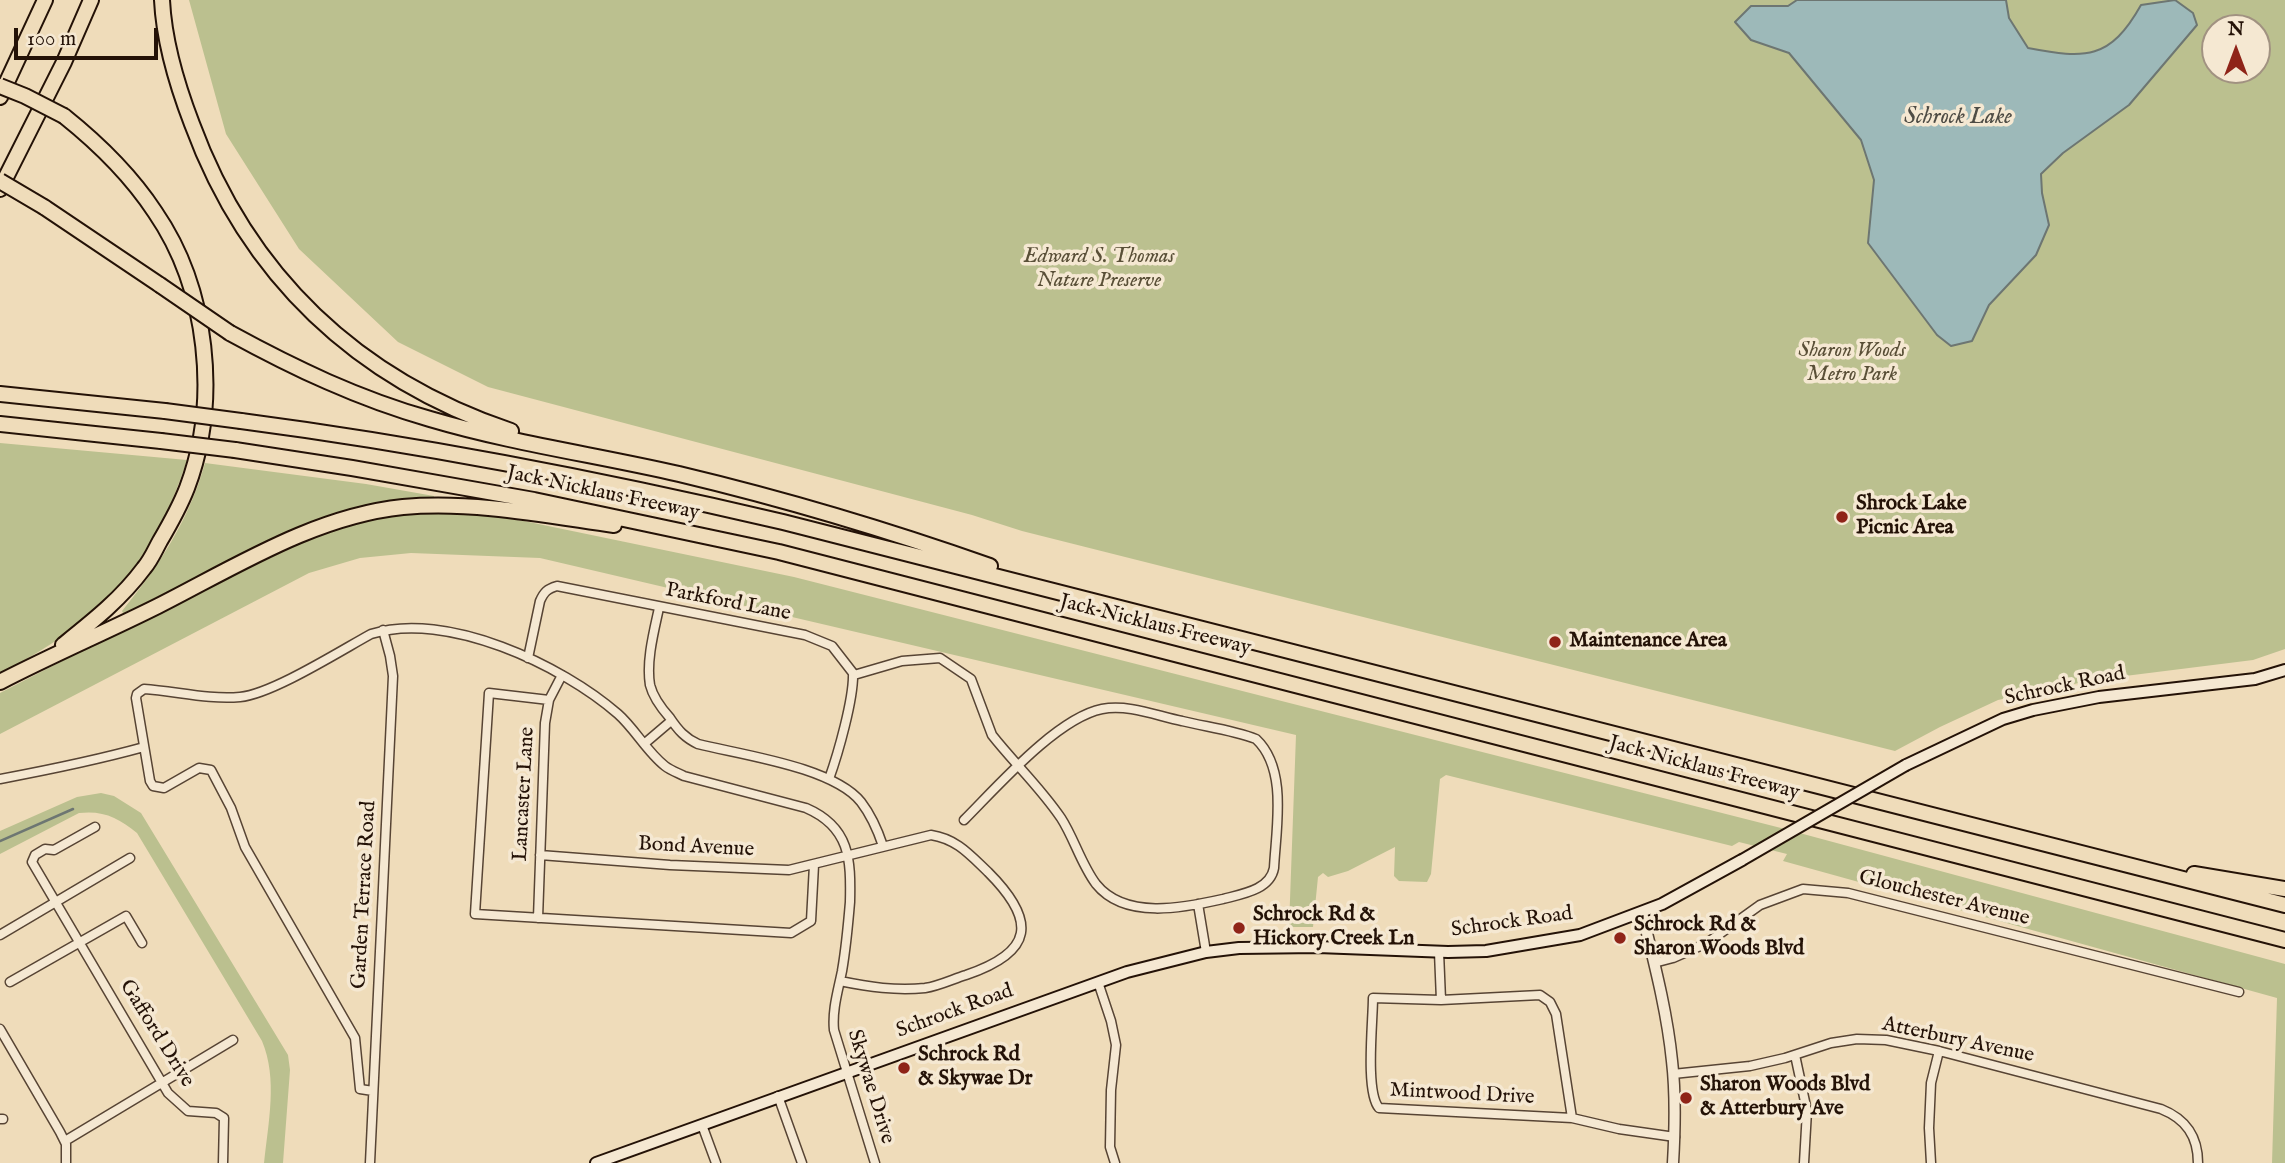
<!DOCTYPE html>
<style>
body{margin:0}
#map{position:relative;width:2285px;height:1163px;overflow:hidden;background:#efdcba;font-family:"IM FELL English",serif}
canvas{display:block}
.north{position:absolute;left:2201px;top:14px;width:70px;height:70px;box-sizing:border-box;background:#f5e8d2;border:2px solid #a19281;border-radius:50%;rotate:0deg;font-size:19px;font-weight:700;line-height:28px;text-align:center;color:#241207}
.north::after{content:'';display:block;margin:auto;width:24px;height:32px;background:#8f2418;clip-path:polygon(50% 0,100% 100%,50% 72%,0 100%)}
.scale{position:absolute;left:14px;top:28px;width:144px;height:32px;box-sizing:border-box;border:4px solid #241207;border-top:0;padding-left:9px;font-size:21px;line-height:24px;white-space:nowrap;color:#241207;-webkit-text-stroke:5px #f5e8d2;paint-order:stroke}
</style>
<div id="map">
<canvas width="2285" height="1163"></canvas>
<div class="north">N</div>
<div class="scale">100 m</div>
</div>
<script>
const ctx = document.querySelector('canvas').getContext('2d');
ctx.lineJoin = 'round';
function fill(path, color) { ctx.fillStyle = color; ctx.fill(path, 'evenodd'); }
function strokePath(path, color, width, dash) { ctx.strokeStyle = color; ctx.lineWidth = width; ctx.lineCap = dash ? 'butt' : 'round'; ctx.setLineDash(dash || []); ctx.stroke(path); }
function write(font, color, halo, rows, align = 'center') {
  ctx.font = font + ' "IM FELL English",serif'; ctx.lineWidth = 7; ctx.setLineDash([]); ctx.textBaseline = 'middle'; ctx.strokeStyle = halo; ctx.fillStyle = color; for (const [text, x, y, turn = 0] of rows) {
    ctx.save(); ctx.translate(x, y); ctx.rotate((+turn || 0) * Math.PI / 180); ctx.textAlign = isNaN(turn) ? turn : align; if (halo) ctx.strokeText(text, 0, 0); ctx.fillText(text, 0, 0); ctx.restore();
  }
}
fill(new Path2D(`
 M 189,0 L 2285,0 L 2285,649 L 2253,660 L 2093,680 L 1998,700 L 1940,727 L 1895,751 L 1022,531 L 972,515 L 488,387 L 398,342 L 299,249 L 226,134 ZM 2215,28 L 2257,28 L 2257,70 L 2215,70 Z
 M 0,443 L 187,460 C 153,566 98,624 0,673 Z
 M 205,463 L 366,484 L 434,496 L 434,500 L 407,501 L 230,562 L 124,615 L 122,611 C 159,566 189,520 205,463 Z
 M 406,512 L 473,513 L 524,521 L 794,577 L 1781,828 L 2285,964 L 2285,1163 L 2272,1163 L 2277,998 L 1783,861 L 1787,854 L 1739,842 L 1732,846 L 1446,775 L 1440,779 L 1431,874 L 1427,882 L 1399,881 L 1394,876 L 1395,847 L 1348,871 L 1328,877 L 1323,873 L 1318,877 L 1313,927 L 1289,927 L 1296,735 L 540,558 L 411,553 L 360,558 L 309,573 L 0,734 L 0,693 L 262,558 L 346,523 Z
 M 101,793 L 114,796 L 141,813 L 288,1055 L 290,1070 L 283,1163 L 264,1163 C 268,1123 278,1079 262,1041 L 137,833 C 119,818 103,810 79,813 L 0,854 L 0,831 L 77,797 Z`), '#bbc08f');
const water = new Path2D(`
 M 1797,0 L 2006,0 L 2009,18 L 2028,48 C 2086,59 2110,60 2141,5 L 2175,0 L 2193,13 L 2197,25 L 2129,105 L 2063,153 L 2041,174 L 2042,193 L 2049,225 L 2036,255 L 1989,305 L 1972,341 L 1951,346 L 1937,335 L 1868,243 L 1874,180 L 1861,140 L 1789,53 L 1751,40 L 1735,22 L 1751,6 L 1788,6 Z`);
fill(water, '#9db9b9');
strokePath(water, '#6d7672', 2);
strokePath(new Path2D(`
 M 0,841 L 73,809`), '#6d7672', 2.5);
const minor = new Path2D(`
 M 659,608 C 654,631 646,661 650,685 C 653,697 662,709 670,718 C 678,730 685,738 698,744 C 742,755 833,767 861,802 C 871,815 878,831 883,846
 M 528,658 L 540,601 C 544,592 547,589 557,586 L 805,635 L 832,646 L 853,673 C 854,698 838,754 829,779
 M 854,675 L 902,661 L 940,658 L 971,679 L 992,735 C 1014,763 1040,787 1061,818 C 1074,838 1081,864 1096,884 C 1125,920 1183,908 1223,899 C 1242,894 1270,890 1274,868 C 1276,828 1288,769 1256,739 C 1233,730 1207,727 1182,721 C 1157,716 1129,704 1102,709 C 1057,718 997,787 964,820
 M 549,700 L 489,693 L 475,914 L 791,933 L 811,921 L 814,865
 M 644,744 L 671,721
 M 0,779 C 48,770 97,760 144,747
 M 95,827 L 54,850 L 45,849 L 35,855 L 32,862 L 168,1093 L 188,1111 L 216,1113 L 224,1118 L 223,1163
 M 540,855 L 670,865 L 789,870 L 931,835 C 957,839 970,855 988,872 C 1037,921 1034,952 966,975 C 953,979 939,986 925,988 C 896,991 869,987 840,981
 M 1198,904 L 1206,952
 M 538,918 L 545,723 L 549,700 L 562,675
 M 0,935 L 130,858
 M 1439,952 L 1441,1000
 M 1654,963 L 1673,958 L 1707,943 L 1760,905 L 1803,889 L 1848,893 L 2239,992
 M 10,982 L 126,916 L 142,943
 M 1098,982 L 1111,1021 L 1116,1045 L 1111,1090 L 1110,1147 L 1115,1163
 M 0,1029 L 60,1132 L 66,1144 L 66,1163
 M 1795,1055 L 1807,1111 L 1804,1163
 M 1673,1074 L 1750,1066 L 1785,1058 L 1831,1043 L 1857,1039 L 1886,1040 L 1939,1051 L 2161,1109 C 2186,1119 2198,1136 2198,1163
 M 373,1091 L 360,1089 L 355,1038 L 245,847 L 231,808 L 211,770 L 199,768 L 164,788 L 153,786 L 150,781 L 136,698 L 137,694 L 144,689 C 175,691 209,700 240,697 C 272,694 340,651 371,634 C 446,610 562,665 618,714 C 635,729 647,752 665,766 C 670,770 678,773 684,776 L 806,808 C 850,827 851,859 850,902 C 848,926 846,948 842,971 C 838,991 832,1010 834,1030 L 875,1163
 M 778,1096 L 802,1163
 M 1572,1118 L 1556,1014 L 1550,1002 L 1540,995 L 1441,1000 L 1373,998 C 1373,1021 1365,1092 1379,1108 L 1572,1118 L 1619,1129 L 1675,1137
 M 0,1119 L 3,1119
 M 702,1125 L 716,1163
 M 65,1141 L 233,1040
 M 370,1163 L 393,676 L 390,656 L 383,630
 M 1931,1163 L 1929,1128 L 1931,1083 L 1939,1051`);
const tertiary = new Path2D(`
 M 1642,913 C 1654,962 1667,1011 1672,1061 C 1676,1095 1675,1129 1673,1163`);
const secondary = new Path2D(`
 M 1906,765 L 2003,719 L 2033,710 L 2099,697 L 2255,679 L 2285,670
 M 596,1163 L 1127,972 L 1206,952 L 1239,948 L 1318,947 L 1448,952 L 1486,951 L 1580,935 L 1662,904 L 1742,860`);
const motorway = new Path2D(`
 M 162,0 C 164,42 177,85 192,124 C 248,276 357,379 511,431
 M 0,97 L 45,0
 M 0,189 L 64,62 L 91,0
 M 44,207 L 160,285
 M 230,333 C 294,368 359,399 430,419 C 511,443 596,455 679,474 C 784,499 888,530 990,566
 M 0,394 L 165,411
 M 241,421 C 424,445 604,480 783,522 L 2285,905
 M 0,424 L 161,441
 M 235,450 L 352,468 L 534,500 L 779,552 L 2285,940
 M 63,645 C 93,621 121,599 144,568 C 151,560 155,550 160,541 C 170,524 180,506 187,488 C 220,401 208,289 155,212 C 130,174 99,144 64,116
 M 0,682 C 52,655 106,632 158,606 C 235,567 315,516 403,507 C 474,501 544,515 614,525
 M 2194,874 L 2285,889`);
strokePath(minor, '#574434', 11);
strokePath(tertiary, '#574434', 13);
strokePath(secondary, '#241207', 14);
strokePath(motorway, '#241207', 18);
strokePath(minor, '#f5e8d2', 8);
strokePath(tertiary, '#f5e8d2', 10);
strokePath(secondary, '#f5e8d2', 10);
strokePath(motorway, '#efdcba', 14);
const secondaryBridge = new Path2D(`
 M 1742,860 L 1906,765`);
const motorwayBridge = new Path2D(`
 M 0,86 L 25,96 L 64,116
 M 0,181 L 44,207
 M 160,285 L 230,333
 M 165,411 L 241,421
 M 161,441 L 235,450`);
strokePath(secondaryBridge, '#241207', 14, []);
strokePath(motorwayBridge, '#241207', 18, []);
strokePath(secondaryBridge, '#f5e8d2', 10);
strokePath(motorwayBridge, '#efdcba', 14);
for (const [x, y, r, color] of [
 [1842,517,7,"#8f2418"],
 [1555,642,7,"#8f2418"],
 [1239,928,7,"#8f2418"],
 [1620,938,7,"#8f2418"],
 [904,1068,7,"#8f2418"],
 [1686,1098,7,"#8f2418"]
]) { const dot = new Path2D(); dot.arc(x, y, r, 0, 2 * Math.PI); ctx.fillStyle = color; ctx.fill(dot); strokePath(dot, '#f5e8d2', 2.5); }
write('italic 21px', '#594f37', '#f5e8d2', [
 ["Edward S. Thomas",1099,258],
 ["Nature Preserve",1099,282],
 ["Sharon Woods",1852,352],
 ["Metro Park",1852,376]
]);
write('21px', '#241207', '#f5e8d2', [
 ["Jack Nicklaus Freeway",603,494,12],
 ["Parkford Lane",728,603,11],
 ["Jack Nicklaus Freeway",1155,626,14],
 ["Schrock Road",2065,687,-12],
 ["Jack Nicklaus Freeway",1704,769,15],
 ["Lancaster Lane",525,794,-87],
 ["Bond Avenue",696,848,3],
 ["Garden Terrace Road",365,895,-87],
 ["Glouchester Avenue",1944,899,14],
 ["Schrock Road",1512,923,-8],
 ["Schrock Road",955,1012,-20],
 ["Gafford Drive",156,1034,58],
 ["Atterbury Avenue",1958,1041,12],
 ["Skywae Drive",870,1087,73],
 ["Mintwood Drive",1462,1095,3]
]);
write('bold 21px', '#241207', '#f5e8d2', [
 ["Shrock Lake",1856,505],
 ["Picnic Area",1856,529],
 ["Maintenance Area",1569,642],
 ["Schrock Rd &",1253,916],
 ["Hickory Creek Ln",1253,940],
 ["Schrock Rd &",1634,926],
 ["Sharon Woods Blvd",1634,950],
 ["Schrock Rd",918,1056],
 ["& Skywae Dr",918,1080],
 ["Sharon Woods Blvd",1700,1086],
 ["& Atterbury Ave",1700,1110]
], 'left');
write('italic 23px', '#4e4c45', '#f5e8d2', [
 ["Schrock Lake",1958,118]
]);
</script>
